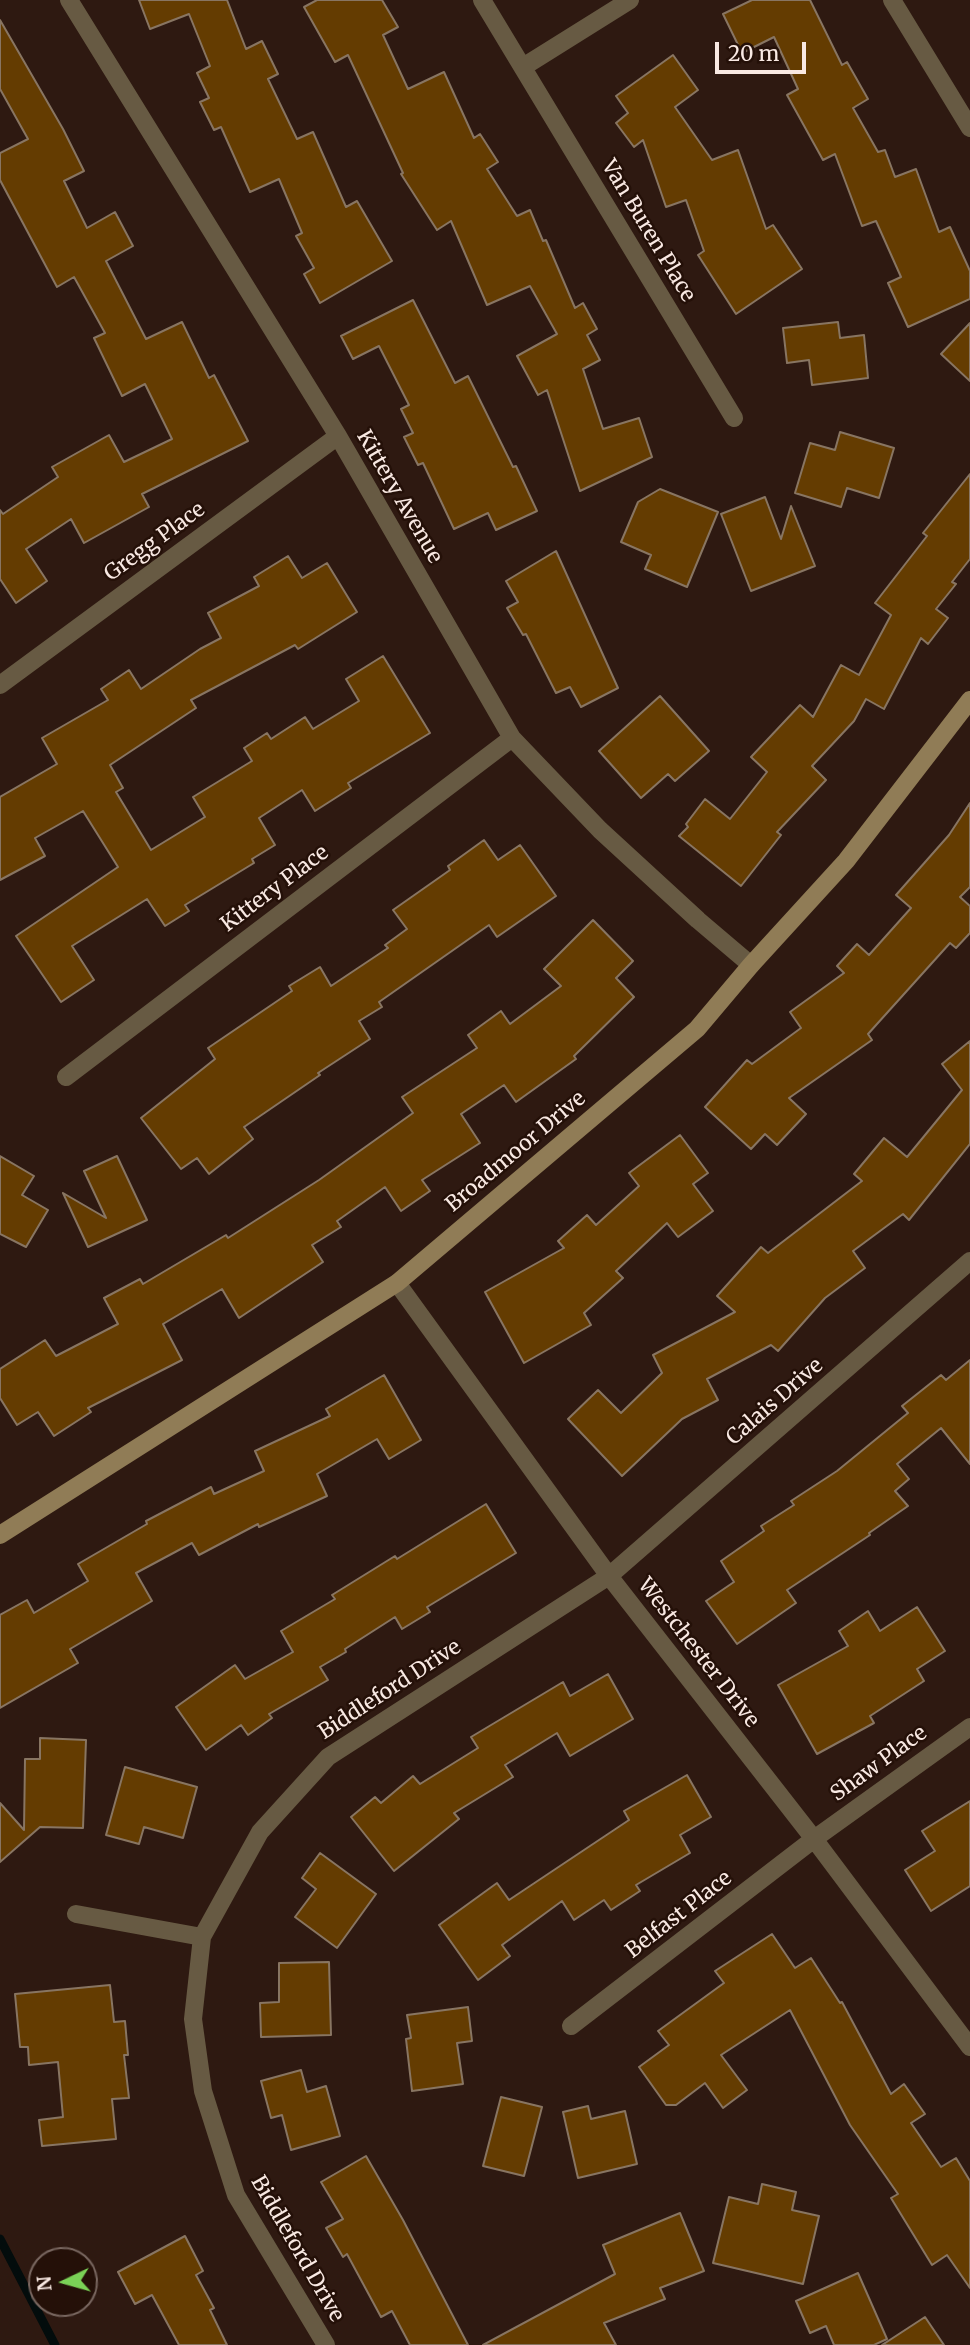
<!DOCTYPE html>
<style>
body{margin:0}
#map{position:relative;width:970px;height:2345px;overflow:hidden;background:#2e1911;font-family:Merriweather,serif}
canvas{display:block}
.north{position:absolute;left:28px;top:2247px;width:70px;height:70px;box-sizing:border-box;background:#241008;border:2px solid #796760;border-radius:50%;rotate:265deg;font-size:19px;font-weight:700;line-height:28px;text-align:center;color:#f9e9e3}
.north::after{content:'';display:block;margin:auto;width:24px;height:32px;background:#7ad156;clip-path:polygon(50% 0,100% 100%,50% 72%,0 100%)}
.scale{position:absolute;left:715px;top:42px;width:91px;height:32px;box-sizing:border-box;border:4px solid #f9e9e3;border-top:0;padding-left:9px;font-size:21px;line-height:24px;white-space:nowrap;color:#f9e9e3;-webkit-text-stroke:5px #241008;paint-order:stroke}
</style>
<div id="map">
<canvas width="970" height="2345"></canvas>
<div class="north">N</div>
<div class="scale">20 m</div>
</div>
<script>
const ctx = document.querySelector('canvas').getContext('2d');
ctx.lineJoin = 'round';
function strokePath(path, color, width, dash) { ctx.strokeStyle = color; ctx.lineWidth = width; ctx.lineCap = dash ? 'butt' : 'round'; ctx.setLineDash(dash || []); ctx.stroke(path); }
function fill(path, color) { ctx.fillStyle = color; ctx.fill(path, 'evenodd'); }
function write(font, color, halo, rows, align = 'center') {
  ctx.font = font + ' Merriweather,serif'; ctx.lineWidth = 5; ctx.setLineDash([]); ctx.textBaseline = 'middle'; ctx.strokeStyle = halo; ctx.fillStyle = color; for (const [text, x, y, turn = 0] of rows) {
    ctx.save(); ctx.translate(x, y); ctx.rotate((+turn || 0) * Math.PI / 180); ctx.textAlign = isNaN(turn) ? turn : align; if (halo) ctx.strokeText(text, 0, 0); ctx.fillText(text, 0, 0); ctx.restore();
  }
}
strokePath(new Path2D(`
 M 0,2239 L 55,2345`), '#030c0c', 9);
const building = new Path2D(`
 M 139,0 L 227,0 L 246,49 L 262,41 L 278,74 L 268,79 L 297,139 L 313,132 L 346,207 L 357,201 L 392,261 L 320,303 L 304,274 L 314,268 L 296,236 L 302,233 L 279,179 L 250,192 L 221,127 L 214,130 L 200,102 L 209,98 L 197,73 L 210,66 L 189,14 L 150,29 Z
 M 317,0 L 382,0 L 398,27 L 383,35 L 408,89 L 444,72 L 474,138 L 480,134 L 498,162 L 487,169 L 517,216 L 530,210 L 543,241 L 546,240 L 575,308 L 583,303 L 597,329 L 587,335 L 600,360 L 583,369 L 603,429 L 639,418 L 652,457 L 580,491 L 547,390 L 538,395 L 517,356 L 557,334 L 530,286 L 487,305 L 451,221 L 437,230 L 401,174 L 403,173 L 348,55 L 335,62 L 304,7 Z
 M 752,0 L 810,0 L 842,65 L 847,62 L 868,99 L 853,108 L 878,152 L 885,150 L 895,177 L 916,169 L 939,232 L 950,227 L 970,271 L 970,299 L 908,327 L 888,283 L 901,277 L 876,221 L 862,226 L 835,154 L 823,160 L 787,95 L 798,89 L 774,37 L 742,53 L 723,14 Z
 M 0,20 L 63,129 L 84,171 L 64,181 L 87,228 L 115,212 L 133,246 L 106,261 L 146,339 L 182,322 L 209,378 L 214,375 L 248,441 L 142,494 L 149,507 L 84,543 L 71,519 L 26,549 L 47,581 L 16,603 L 0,579 L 0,510 L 3,514 L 58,477 L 52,467 L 109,435 L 124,462 L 172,439 L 145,384 L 122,396 L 94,338 L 105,333 L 74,277 L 57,287 L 0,180 L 0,153 L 28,139 L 0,89 Z
 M 673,55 L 698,90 L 675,107 L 712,160 L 738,150 L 766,229 L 773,225 L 802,269 L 736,314 L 698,255 L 704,251 L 686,200 L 666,207 L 643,140 L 634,147 L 616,123 L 628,113 L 616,96 Z
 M 413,300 L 455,383 L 468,376 L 513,467 L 516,466 L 537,511 L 496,530 L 488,513 L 454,529 L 423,463 L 418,465 L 404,437 L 413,433 L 401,409 L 409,405 L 379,346 L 353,359 L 341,336 Z
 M 838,322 L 840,338 L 864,335 L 868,378 L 812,385 L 809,360 L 787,363 L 783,328 Z
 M 970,323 L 970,381 L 941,354 Z
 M 840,432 L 894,448 L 879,498 L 847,488 L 841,507 L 795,493 L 810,443 L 835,450 Z
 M 970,474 L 970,559 L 952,582 L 956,584 L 936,609 L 948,618 L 928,644 L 921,638 L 884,709 L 866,699 L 854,721 L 812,766 L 826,780 L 777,832 L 781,835 L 741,886 L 679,836 L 688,827 L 686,824 L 705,799 L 730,819 L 767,772 L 751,757 L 800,705 L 813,717 L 841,665 L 859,675 L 891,615 L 875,603 L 927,536 L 923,533 Z
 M 660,489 L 718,512 L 687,587 L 645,569 L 651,555 L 621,542 L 638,502 Z
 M 765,497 L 781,539 L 791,506 L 815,566 L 751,591 L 721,514 Z
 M 556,551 L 618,688 L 581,707 L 570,687 L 556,693 L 526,634 L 523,635 L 507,608 L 518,602 L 506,581 Z
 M 288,556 L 302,578 L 327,563 L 357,612 L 298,649 L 295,645 L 191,700 L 196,708 L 110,765 L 123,788 L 116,792 L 151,850 L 205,817 L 193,797 L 252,761 L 244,748 L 267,733 L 271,739 L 305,717 L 313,729 L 359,701 L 346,679 L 383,656 L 430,733 L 348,783 L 351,788 L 315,811 L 302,790 L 259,818 L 275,845 L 252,859 L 254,863 L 185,905 L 189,911 L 165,926 L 147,899 L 72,946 L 94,980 L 61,1002 L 16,936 L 118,867 L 83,811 L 35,838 L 45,856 L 0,880 L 0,797 L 57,764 L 42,738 L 108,700 L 101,689 L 129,670 L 141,689 L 200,649 L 221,638 L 208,613 L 259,586 L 254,577 Z
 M 660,696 L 709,751 L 675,781 L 668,774 L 641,798 L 599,751 Z
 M 970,803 L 970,887 L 960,897 L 970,906 L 970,933 L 956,948 L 950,943 L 868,1034 L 872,1040 L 789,1098 L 806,1114 L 777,1145 L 765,1134 L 751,1149 L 705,1107 L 747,1060 L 752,1064 L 801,1028 L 790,1012 L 844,973 L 837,966 L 857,944 L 869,955 L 911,908 L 896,895 L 949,835 Z
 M 484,840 L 498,860 L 520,845 L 556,896 L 497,937 L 489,925 L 379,1002 L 382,1007 L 359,1021 L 370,1039 L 318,1073 L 320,1075 L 244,1127 L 253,1139 L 209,1174 L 197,1158 L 181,1169 L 141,1118 L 215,1059 L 208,1048 L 292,991 L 289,986 L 320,967 L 331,986 L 388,948 L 385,945 L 407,929 L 393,910 L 450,870 L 448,866 Z
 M 593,920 L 633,961 L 616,978 L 634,997 L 574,1056 L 576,1059 L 516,1102 L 504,1085 L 461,1114 L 480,1143 L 422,1180 L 430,1191 L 401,1211 L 385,1187 L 337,1221 L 341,1227 L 312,1245 L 323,1262 L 239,1318 L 222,1289 L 163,1324 L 182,1360 L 88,1408 L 91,1412 L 54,1436 L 38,1412 L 17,1425 L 0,1398 L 0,1369 L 45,1340 L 56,1356 L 118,1324 L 104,1298 L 140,1279 L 143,1284 L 226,1235 L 228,1238 L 319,1180 L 413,1113 L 402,1097 L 477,1048 L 468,1035 L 501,1011 L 510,1024 L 561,986 L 544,969 Z
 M 970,1041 L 970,1144 L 909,1220 L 903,1214 L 853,1251 L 865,1268 L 825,1298 L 778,1351 L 771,1345 L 707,1379 L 718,1400 L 682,1419 L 622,1476 L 568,1419 L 598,1390 L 621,1413 L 662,1373 L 653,1355 L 735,1312 L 717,1296 L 761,1247 L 768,1253 L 862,1181 L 854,1174 L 884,1138 L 907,1157 L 962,1090 L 942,1064 Z
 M 680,1135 L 708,1173 L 693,1184 L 713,1211 L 678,1237 L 667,1223 L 616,1271 L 623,1278 L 584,1313 L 591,1325 L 524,1363 L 485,1292 L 564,1248 L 558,1241 L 587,1215 L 596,1225 L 639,1186 L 629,1173 Z
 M 0,1156 L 34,1176 L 22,1195 L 48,1210 L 26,1247 L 0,1234 Z
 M 117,1156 L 147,1220 L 88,1247 L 63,1193 L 106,1218 L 84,1171 Z
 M 970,1360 L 970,1464 L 941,1428 L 897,1464 L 909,1479 L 895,1491 L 908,1506 L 869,1533 L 870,1535 L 787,1590 L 796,1603 L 737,1644 L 706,1601 L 734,1582 L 721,1561 L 764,1531 L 761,1526 L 794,1505 L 791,1501 L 837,1471 L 908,1413 L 902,1406 L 941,1375 L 946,1380 Z
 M 384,1375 L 421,1440 L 389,1459 L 377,1439 L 317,1474 L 327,1496 L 259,1527 L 258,1524 L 199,1555 L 192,1543 L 136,1573 L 152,1601 L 70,1649 L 78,1663 L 0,1708 L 0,1615 L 27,1600 L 34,1613 L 88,1581 L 78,1564 L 147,1524 L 146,1521 L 211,1487 L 214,1494 L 264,1471 L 255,1451 L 330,1416 L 326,1409 Z
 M 486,1504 L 516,1553 L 427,1607 L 430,1612 L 402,1629 L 395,1617 L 345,1649 L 346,1652 L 320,1667 L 328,1680 L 269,1714 L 272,1718 L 248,1735 L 241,1725 L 206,1750 L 176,1707 L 235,1665 L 245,1679 L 293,1652 L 281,1631 L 335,1599 L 332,1595 L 395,1556 L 397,1559 Z
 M 917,1607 L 945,1651 L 917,1669 L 924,1681 L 870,1716 L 874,1723 L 817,1754 L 778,1685 L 848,1646 L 839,1631 L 868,1611 L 880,1631 Z
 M 608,1674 L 633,1719 L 570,1756 L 557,1733 L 505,1765 L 513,1777 L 454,1813 L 459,1819 L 394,1871 L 351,1817 L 375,1797 L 381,1803 L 413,1776 L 420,1784 L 478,1748 L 471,1737 L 563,1682 L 570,1696 Z
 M 40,1738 L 86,1740 L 83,1828 L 40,1827 L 0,1862 L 0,1803 L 24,1830 L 25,1759 L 40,1759 Z
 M 125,1767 L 197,1787 L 183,1838 L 144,1827 L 139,1844 L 106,1835 Z
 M 687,1775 L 711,1817 L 680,1835 L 690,1853 L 636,1885 L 640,1891 L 611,1910 L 604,1900 L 574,1920 L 562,1901 L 502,1945 L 510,1956 L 478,1980 L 439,1925 L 497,1883 L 509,1900 L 629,1820 L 624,1811 Z
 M 970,1801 L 970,1886 L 931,1911 L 905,1870 L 935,1851 L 922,1831 Z
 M 320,1853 L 376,1894 L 337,1948 L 295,1917 L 316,1889 L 302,1878 Z
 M 772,1934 L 795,1968 L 811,1958 L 840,2003 L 842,2002 L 891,2094 L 904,2084 L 925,2114 L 911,2123 L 941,2167 L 956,2158 L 970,2181 L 970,2288 L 947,2255 L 932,2265 L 891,2198 L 898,2194 L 850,2125 L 790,2010 L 721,2055 L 747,2090 L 723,2108 L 705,2083 L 676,2105 L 666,2105 L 639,2067 L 669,2045 L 658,2031 L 724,1983 L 715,1971 Z
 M 329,1962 L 331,2035 L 261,2037 L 260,2003 L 279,2002 L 279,1963 Z
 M 110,1985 L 114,2022 L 125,2021 L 128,2055 L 124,2055 L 129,2098 L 112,2099 L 116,2139 L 42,2146 L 39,2120 L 63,2117 L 58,2062 L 29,2065 L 28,2047 L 20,2047 L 15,1994 Z
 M 468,2007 L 472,2041 L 457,2043 L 463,2084 L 412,2091 L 406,2039 L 411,2038 L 407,2015 Z
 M 301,2070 L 307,2092 L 326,2086 L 340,2136 L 291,2150 L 282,2115 L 271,2118 L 261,2081 Z
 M 501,2097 L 542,2107 L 524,2176 L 483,2166 Z
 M 588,2106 L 591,2119 L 625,2111 L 637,2164 L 578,2178 L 563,2112 Z
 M 366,2156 L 403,2220 L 468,2345 L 410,2345 L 392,2311 L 381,2317 L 347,2254 L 343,2257 L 326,2228 L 343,2219 L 321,2182 Z
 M 762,2184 L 796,2192 L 792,2210 L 819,2216 L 803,2284 L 713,2263 L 729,2197 L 758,2204 Z
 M 680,2213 L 704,2271 L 660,2288 L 665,2299 L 604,2323 L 616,2345 L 483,2345 L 615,2274 L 603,2245 Z
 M 185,2236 L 203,2271 L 196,2275 L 214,2308 L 210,2310 L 227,2345 L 179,2345 L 152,2295 L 135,2304 L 118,2272 Z
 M 858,2273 L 887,2339 L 874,2345 L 834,2345 L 826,2326 L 810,2333 L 796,2301 Z
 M 925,2317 L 944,2345 L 882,2345 Z`);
fill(building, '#643c01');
strokePath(building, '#887562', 2);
strokePath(new Path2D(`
 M 69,0 L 338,436 L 512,738 L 600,830 L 698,920 L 751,965
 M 482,0 L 734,418
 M 892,0 L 970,128
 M 523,67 L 630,0
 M 0,685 L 338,436
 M 66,1077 L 512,738
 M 397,1283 L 609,1576 L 814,1839 L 970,2047
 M 76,1914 L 202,1937
 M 571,2026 L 814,1839 L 970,1727
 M 326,2345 L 236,2195 L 203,2091 L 193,2019 L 202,1937 L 260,1832 L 328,1757 L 609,1576 L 970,1261`), '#675a43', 18);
strokePath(new Path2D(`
 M 0,1535 L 397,1283 L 697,1029 L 751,965 L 846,861 L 970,700`), '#907c56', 18);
write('21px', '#f9e9e3', '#241008', [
 ["Van Buren Place",648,231,59],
 ["Kittery Avenue",399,497,60],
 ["Gregg Place",155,542,-36],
 ["Kittery Place",275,889,-37],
 ["Broadmoor Drive",516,1152,-40],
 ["Calais Drive",775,1402,-41],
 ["Westchester Drive",698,1653,52],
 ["Biddleford Drive",390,1690,-33],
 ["Shaw Place",879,1764,-36],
 ["Belfast Place",679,1915,-38],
 ["Biddleford Drive",297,2249,60]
]);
</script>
